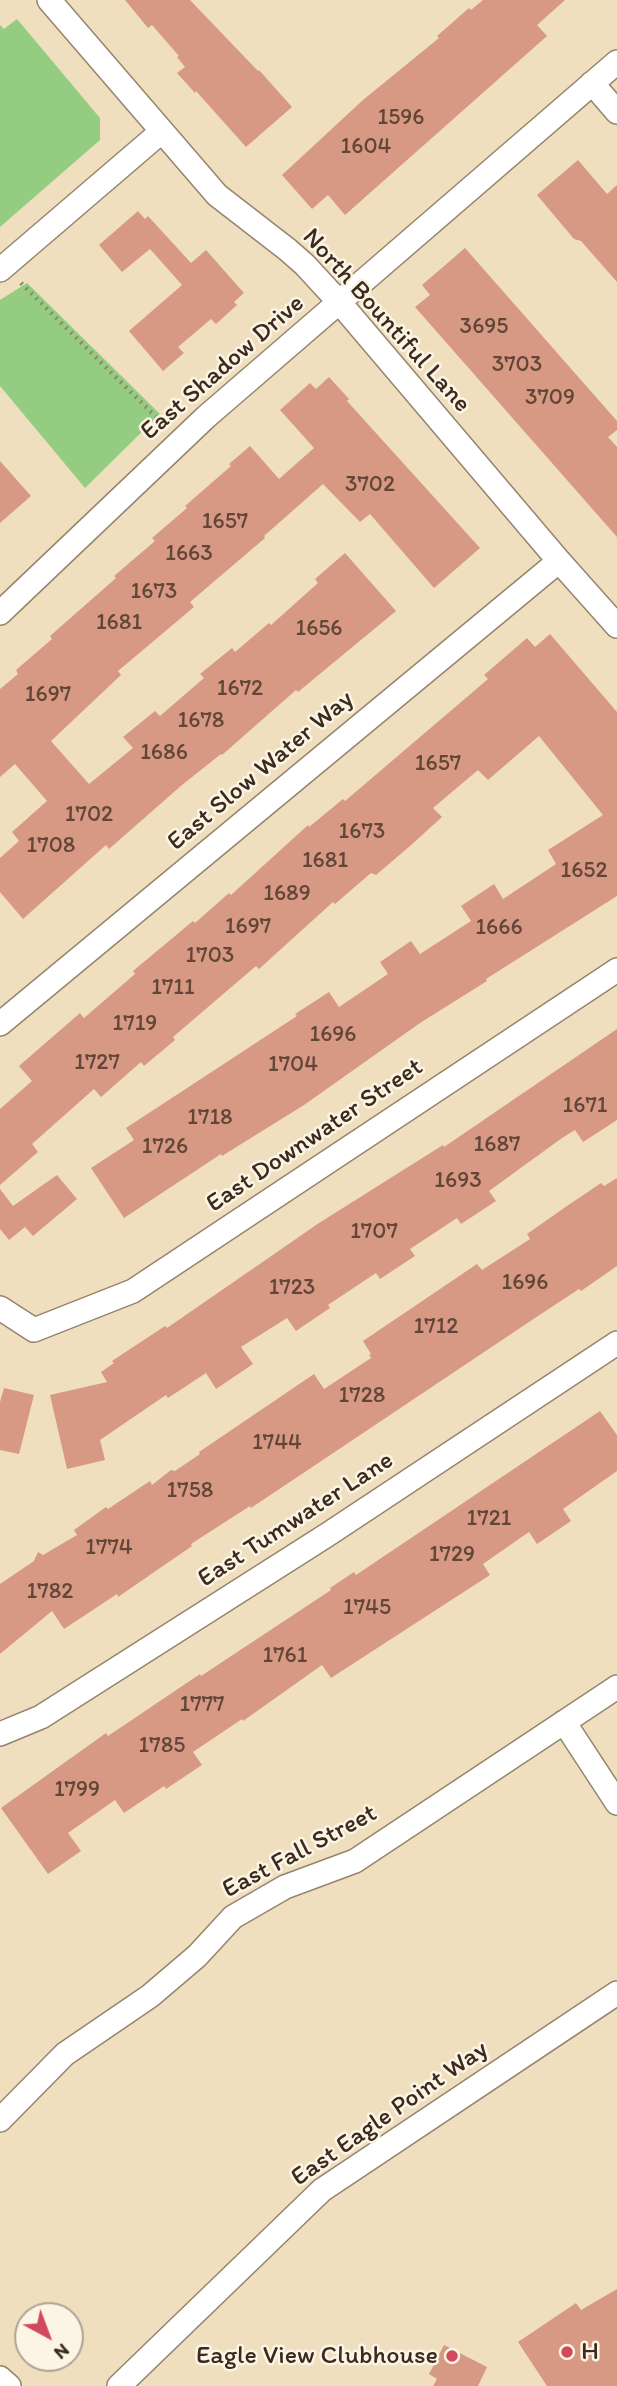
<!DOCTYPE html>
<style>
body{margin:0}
#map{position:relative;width:617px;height:2386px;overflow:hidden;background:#efdfbe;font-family:Itim,sans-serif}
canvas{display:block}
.north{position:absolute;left:14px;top:2302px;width:70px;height:70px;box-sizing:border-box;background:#fcf5e5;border:2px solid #afa495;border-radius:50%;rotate:139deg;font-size:19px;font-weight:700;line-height:28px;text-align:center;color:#3b2a1e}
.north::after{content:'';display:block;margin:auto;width:24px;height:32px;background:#d1495b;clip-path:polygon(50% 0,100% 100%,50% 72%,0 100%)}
</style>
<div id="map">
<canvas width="617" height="2386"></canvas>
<div class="north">N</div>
</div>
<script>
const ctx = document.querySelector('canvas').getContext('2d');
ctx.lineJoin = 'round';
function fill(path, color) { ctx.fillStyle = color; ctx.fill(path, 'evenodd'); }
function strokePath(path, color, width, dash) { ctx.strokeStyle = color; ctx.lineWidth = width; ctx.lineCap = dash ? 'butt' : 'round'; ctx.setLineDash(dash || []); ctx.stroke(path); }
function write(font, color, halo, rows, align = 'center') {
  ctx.font = font + ' Itim,sans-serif'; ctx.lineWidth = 5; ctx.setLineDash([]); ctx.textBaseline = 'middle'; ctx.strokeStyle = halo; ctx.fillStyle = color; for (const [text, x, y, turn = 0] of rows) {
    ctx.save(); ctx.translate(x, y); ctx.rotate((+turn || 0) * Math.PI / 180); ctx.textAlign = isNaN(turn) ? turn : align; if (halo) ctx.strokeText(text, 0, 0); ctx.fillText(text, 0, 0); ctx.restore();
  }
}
fill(new Path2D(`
 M 17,19 L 100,118 L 100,140 L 0,227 L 0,25 L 4,29 Z
 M 27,283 L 160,414 L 85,488 L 0,386 L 0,300 Z`), '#94cd81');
fill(new Path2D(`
 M 125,0 L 190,0 L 258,71 L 259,70 L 292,107 L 246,147 L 196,91 L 195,93 L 177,73 L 185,67 L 177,57 L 179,56 L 152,25 L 148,28 Z
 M 483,0 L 565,0 L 537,25 L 547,36 L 345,215 L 328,195 L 312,209 L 282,175 L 363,100 L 439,38 L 437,36 L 469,8 L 471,10 Z
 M 578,160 L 607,194 L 617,185 L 617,282 L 581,241 L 574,239 L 537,195 Z
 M 138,211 L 145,219 L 148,216 L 191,263 L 206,250 L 244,293 L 234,302 L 237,305 L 216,324 L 211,319 L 178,347 L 184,353 L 163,371 L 129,331 L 182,285 L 150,249 L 122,272 L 99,245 Z
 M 465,248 L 617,421 L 617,430 L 608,437 L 617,447 L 617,537 L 415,307 L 430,295 L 422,285 Z
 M 329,377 L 349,399 L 347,401 L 480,548 L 434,588 L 370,514 L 360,522 L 323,484 L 264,536 L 265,538 L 190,602 L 194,607 L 118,671 L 121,675 L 51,741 L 89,784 L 133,748 L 123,737 L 155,711 L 160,716 L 204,678 L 200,674 L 232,648 L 235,652 L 269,623 L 271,625 L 318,583 L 315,579 L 345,553 L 396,611 L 298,692 L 296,690 L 222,755 L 221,754 L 182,785 L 109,849 L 106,845 L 23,919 L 0,892 L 0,858 L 19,841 L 12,832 L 47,801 L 15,764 L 0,777 L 0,689 L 18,674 L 16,670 L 52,639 L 50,636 L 116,578 L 114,576 L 155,541 L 152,538 L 187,508 L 185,506 L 231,466 L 229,464 L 250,446 L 279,479 L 314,448 L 280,410 L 310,383 L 316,389 Z
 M 0,461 L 31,496 L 0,523 Z
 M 550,634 L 617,712 L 617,896 L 486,979 L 487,981 L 420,1023 L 304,1105 L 222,1156 L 221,1154 L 124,1218 L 91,1168 L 134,1140 L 126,1128 L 297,1016 L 295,1014 L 329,992 L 339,1007 L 388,974 L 380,962 L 411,941 L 420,954 L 471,921 L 461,906 L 494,884 L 503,899 L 556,864 L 548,850 L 603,815 L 539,736 L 488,780 L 478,770 L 433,808 L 442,817 L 410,846 L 376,875 L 371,873 L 335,904 L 333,902 L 259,969 L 256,966 L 173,1037 L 175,1040 L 144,1066 L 141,1062 L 101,1097 L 94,1089 L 32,1144 L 38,1152 L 0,1185 L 0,1109 L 32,1081 L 19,1066 L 80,1013 L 84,1018 L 135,974 L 133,971 L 193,921 L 195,923 L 229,893 L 231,895 L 308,825 L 309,827 L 343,799 L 345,801 L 488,679 L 484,675 L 527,638 L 535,647 Z
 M 617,1029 L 617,1120 L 583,1142 L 575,1130 L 562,1138 L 489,1191 L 496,1201 L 461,1224 L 457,1218 L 410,1249 L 415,1256 L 380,1279 L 376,1273 L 328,1305 L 330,1308 L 296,1331 L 287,1318 L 241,1347 L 253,1364 L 216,1389 L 206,1373 L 168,1398 L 166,1395 L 100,1440 L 105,1460 L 67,1469 L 50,1395 L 107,1382 L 101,1372 L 114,1363 L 112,1361 L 165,1326 L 167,1328 L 319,1223 L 443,1145 L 444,1147 Z
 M 57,1175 L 77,1199 L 33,1236 L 25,1227 L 9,1240 L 0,1229 L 0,1189 L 13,1206 Z
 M 617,1178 L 617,1266 L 581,1291 L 579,1289 L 538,1316 L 251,1508 L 250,1506 L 191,1544 L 192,1546 L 118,1597 L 117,1594 L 64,1629 L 52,1611 L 0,1654 L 0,1584 L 34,1561 L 38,1552 L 43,1555 L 77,1535 L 74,1530 L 106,1507 L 108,1509 L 150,1481 L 152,1485 L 171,1470 L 175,1471 L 200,1454 L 199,1452 L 314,1374 L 324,1389 L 371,1358 L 369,1355 L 371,1354 L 363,1341 L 477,1264 L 482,1270 L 530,1239 L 527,1234 L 567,1206 L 601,1183 L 604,1186 Z
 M 4,1388 L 34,1395 L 19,1454 L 0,1450 L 0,1402 Z
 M 600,1411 L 617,1435 L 617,1471 L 563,1509 L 571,1521 L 537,1544 L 529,1532 L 483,1564 L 490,1575 L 331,1678 L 322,1665 L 243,1721 L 242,1719 L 193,1752 L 202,1765 L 166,1789 L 164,1786 L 124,1813 L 115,1800 L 68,1833 L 81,1851 L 48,1874 L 1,1808 L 106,1733 L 108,1736 L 200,1674 L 201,1676 L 331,1590 L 330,1588 L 354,1572 L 356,1575 Z
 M 617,2289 L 617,2386 L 547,2386 L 518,2342 L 576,2303 L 581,2310 Z
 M 444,2345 L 487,2367 L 478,2386 L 433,2386 L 437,2379 L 429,2374 Z`), '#d79983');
const minor = new Path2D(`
 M 49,0 L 217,195 L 288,250 L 305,265 L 340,303 L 559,561 L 617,626
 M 592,83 L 617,112
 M 0,270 L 161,132
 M 0,613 L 206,417 L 617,62
 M 0,1024 L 559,561
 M 0,1308 L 34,1330 L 133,1291 L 617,970
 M 564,1722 L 617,1803
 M 0,1734 L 41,1717 L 327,1535 L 617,1343
 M 0,2120 L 65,2054 L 150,1996 L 197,1956 L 233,1917 L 285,1887 L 355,1861 L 617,1687
 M 0,2378 L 9,2386
 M 119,2386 L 322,2190 L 617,1993`);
strokePath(minor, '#95846e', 26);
strokePath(new Path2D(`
 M 21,283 L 160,421`), '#95846e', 4.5, [2, 5]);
strokePath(minor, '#fff', 23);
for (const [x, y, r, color] of [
 [567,2352,7,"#d1495b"],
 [452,2356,7,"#d1495b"]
]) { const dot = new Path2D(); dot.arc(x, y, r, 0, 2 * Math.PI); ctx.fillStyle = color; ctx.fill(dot); strokePath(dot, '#fcf5e5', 2.5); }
write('23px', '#624637', null, [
 ["1596",401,118],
 ["1604",366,147],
 ["3695",484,327],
 ["3703",517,365],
 ["3709",550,398],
 ["3702",370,485],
 ["1657",225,522],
 ["1663",189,554],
 ["1673",154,592],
 ["1681",119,623],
 ["1656",319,629],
 ["1672",240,689],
 ["1697",48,695],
 ["1678",201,721],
 ["1686",164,753],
 ["1657",438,764],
 ["1702",89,815],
 ["1673",362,832],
 ["1708",51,846],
 ["1681",325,861],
 ["1652",584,871],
 ["1689",287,894],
 ["1697",248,927],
 ["1666",499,928],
 ["1703",210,956],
 ["1711",173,988],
 ["1719",135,1024],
 ["1696",333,1035],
 ["1727",97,1063],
 ["1704",293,1065],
 ["1671",585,1106],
 ["1718",210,1118],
 ["1687",497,1145],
 ["1726",165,1147],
 ["1693",458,1181],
 ["1707",374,1232],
 ["1696",525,1283],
 ["1723",292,1288],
 ["1712",436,1327],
 ["1728",362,1396],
 ["1744",277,1443],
 ["1758",190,1491],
 ["1721",489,1519],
 ["1774",109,1548],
 ["1729",452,1555],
 ["1782",50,1592],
 ["1745",367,1608],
 ["1761",285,1656],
 ["1777",202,1705],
 ["1785",162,1746],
 ["1799",77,1790]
]);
write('26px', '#3b2a1e', '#fcf5e5', [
 ["North Bountiful Lane",386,321,48],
 ["East Shadow Drive",223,368,-41],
 ["East Slow Water Way",261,771,-40],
 ["East Downwater Street",315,1136,-34],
 ["East Tumwater Lane",296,1520,-33],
 ["East Fall Street",300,1852,-28],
 ["East Eagle Point Way",390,2114,-35]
]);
write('26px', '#3b2a1e', '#fcf5e5', [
 ["H",581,2352],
 ["Eagle View Clubhouse",438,2356,"right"]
], 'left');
</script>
